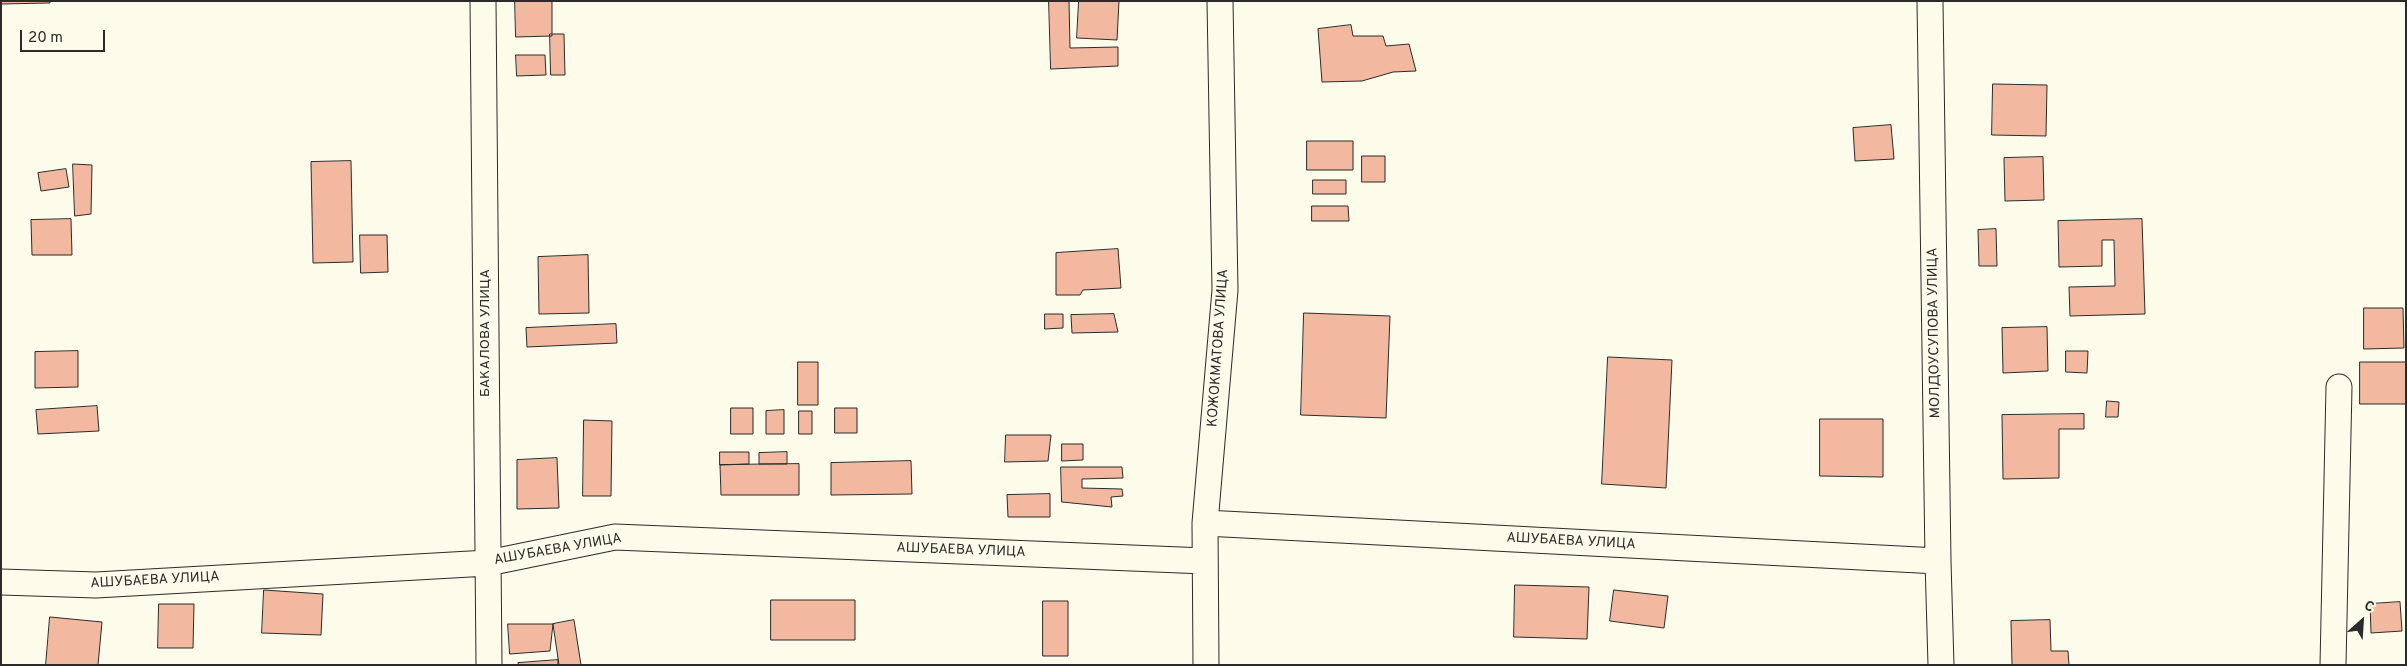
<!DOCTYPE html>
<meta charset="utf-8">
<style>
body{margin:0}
#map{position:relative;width:2407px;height:666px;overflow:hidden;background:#fdfbea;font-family:Overpass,sans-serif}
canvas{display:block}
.frame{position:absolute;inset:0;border:2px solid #2b2b2b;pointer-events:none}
.north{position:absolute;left:2337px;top:596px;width:50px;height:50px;-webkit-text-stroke:4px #fdfbea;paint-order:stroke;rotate:26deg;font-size:14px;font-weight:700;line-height:20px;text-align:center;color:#2b2b2b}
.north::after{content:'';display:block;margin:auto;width:18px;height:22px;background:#2b2b2b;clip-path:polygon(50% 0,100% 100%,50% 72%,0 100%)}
.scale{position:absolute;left:20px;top:30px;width:85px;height:22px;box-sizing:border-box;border:2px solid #2b2b2b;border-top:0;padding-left:6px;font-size:15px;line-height:18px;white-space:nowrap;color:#2b2b2b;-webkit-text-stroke:4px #fdfbea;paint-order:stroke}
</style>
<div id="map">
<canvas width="2407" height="666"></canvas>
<div class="frame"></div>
<div class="north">С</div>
<div class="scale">20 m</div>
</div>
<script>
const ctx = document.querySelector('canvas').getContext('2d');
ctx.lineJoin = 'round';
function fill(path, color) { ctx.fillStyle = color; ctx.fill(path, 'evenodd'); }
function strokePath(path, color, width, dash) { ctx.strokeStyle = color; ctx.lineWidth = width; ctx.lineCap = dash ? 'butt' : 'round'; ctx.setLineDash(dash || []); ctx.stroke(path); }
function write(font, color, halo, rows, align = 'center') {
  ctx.font = font + ' Overpass,sans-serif'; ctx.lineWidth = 4; ctx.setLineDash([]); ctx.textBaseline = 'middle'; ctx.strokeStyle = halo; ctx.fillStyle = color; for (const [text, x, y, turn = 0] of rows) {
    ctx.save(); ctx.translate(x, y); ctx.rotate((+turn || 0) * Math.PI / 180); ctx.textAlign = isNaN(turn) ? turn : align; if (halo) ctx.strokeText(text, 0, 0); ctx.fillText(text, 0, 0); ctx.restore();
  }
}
const building = new Path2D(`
 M 1,1 L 50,1 L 50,3 L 1,4 Z
 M 515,1 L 552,1 L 552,36 L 516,37 Z
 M 1049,1 L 1069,1 L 1070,48 L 1118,47 L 1118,66 L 1051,69 Z
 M 1079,1 L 1119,1 L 1117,40 L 1077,38 Z
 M 1351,25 L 1353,36 L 1383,36 L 1386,46 L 1409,44 L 1416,71 L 1393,72 L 1362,81 L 1322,82 L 1318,29 Z
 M 550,34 L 564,34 L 565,75 L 551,75 Z
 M 516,55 L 545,55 L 546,75 L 517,76 Z
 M 1993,84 L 2047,85 L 2046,136 L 1992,135 Z
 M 1891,125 L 1894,159 L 1855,161 L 1853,128 Z
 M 1307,141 L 1353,141 L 1353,170 L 1307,170 Z
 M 1362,156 L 1385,156 L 1385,182 L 1362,182 Z
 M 2043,157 L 2044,200 L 2005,201 L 2004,158 Z
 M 351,161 L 353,262 L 313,263 L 311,162 Z
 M 73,164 L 92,165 L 91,214 L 75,216 Z
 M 66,169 L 69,187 L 41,191 L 38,173 Z
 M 1313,180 L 1346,180 L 1346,194 L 1313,194 Z
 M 1312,206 L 1348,206 L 1349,221 L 1312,221 Z
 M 71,219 L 72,255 L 32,255 L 31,220 Z
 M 2142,219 L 2145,314 L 2070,316 L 2069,287 L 2115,286 L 2114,240 L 2102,240 L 2102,266 L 2059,267 L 2058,221 Z
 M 1996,229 L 1997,266 L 1979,266 L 1978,230 Z
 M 360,235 L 387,235 L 388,272 L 361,273 Z
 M 1118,249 L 1121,288 L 1083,290 L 1080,295 L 1056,295 L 1056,253 Z
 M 588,255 L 589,313 L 539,314 L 538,257 Z
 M 2364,308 L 2403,308 L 2404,348 L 2364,349 Z
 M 1304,313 L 1390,316 L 1386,418 L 1301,415 Z
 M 1045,314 L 1063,314 L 1063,328 L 1045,329 Z
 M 1114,314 L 1118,332 L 1072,333 L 1071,315 Z
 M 616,324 L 617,343 L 527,347 L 526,328 Z
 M 2047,327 L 2048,371 L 2003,373 L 2002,328 Z
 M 78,351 L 78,387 L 35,388 L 35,352 Z
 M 2066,351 L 2088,351 L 2087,373 L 2066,372 Z
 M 1608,357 L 1672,360 L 1666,488 L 1602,484 Z
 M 798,362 L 818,362 L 818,405 L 798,405 Z
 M 2360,362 L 2406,362 L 2406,404 L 2360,404 Z
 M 2107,401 L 2119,402 L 2118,417 L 2106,417 Z
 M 97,406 L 99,431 L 38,434 L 36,410 Z
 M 731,408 L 753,408 L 753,434 L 731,434 Z
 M 835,408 L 857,408 L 857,433 L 835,433 Z
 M 784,410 L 784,434 L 766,434 L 766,411 Z
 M 799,411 L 812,411 L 812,434 L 799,434 Z
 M 2084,414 L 2084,429 L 2059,429 L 2059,478 L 2003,479 L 2002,415 Z
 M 1820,419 L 1883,419 L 1883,477 L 1820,476 Z
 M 584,420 L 612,421 L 611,496 L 583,496 Z
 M 1006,435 L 1051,435 L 1048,461 L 1005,462 Z
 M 1062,444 L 1083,444 L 1083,460 L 1062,461 Z
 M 720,452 L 749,452 L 749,464 L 720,465 Z
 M 787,452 L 787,464 L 759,464 L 759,453 Z
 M 557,458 L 559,508 L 517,509 L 517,460 Z
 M 911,461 L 912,494 L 831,495 L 831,463 Z
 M 799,464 L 799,495 L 721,495 L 720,465 Z
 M 1061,467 L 1122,467 L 1123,478 L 1082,479 L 1082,488 L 1122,489 L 1123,496 L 1111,497 L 1112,507 L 1062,502 Z
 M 1050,494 L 1050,517 L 1008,517 L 1007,495 Z
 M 1515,585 L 1589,587 L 1587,639 L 1514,637 Z
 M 264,590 L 323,594 L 321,635 L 262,633 Z
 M 1614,590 L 1668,596 L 1664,628 L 1610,621 Z
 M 771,600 L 855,600 L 855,640 L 771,640 Z
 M 1043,601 L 1068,601 L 1068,656 L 1043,656 Z
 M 2400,602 L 2402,631 L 2371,633 L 2370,604 Z
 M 159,604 L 194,604 L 193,648 L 158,648 Z
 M 50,617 L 102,622 L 98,665 L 46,665 Z
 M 574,620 L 581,665 L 559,665 L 553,624 Z
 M 2050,620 L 2051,651 L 2068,651 L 2069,665 L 2012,665 L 2011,621 Z
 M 508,624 L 553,624 L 550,651 L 510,654 Z
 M 558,660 L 558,665 L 519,665 L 518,663 Z`);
fill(building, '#f2b8a0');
strokePath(building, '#2b2b2b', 1);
const minor = new Path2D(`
 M 483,1 L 489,665
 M 1930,1 L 1938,561 L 1941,665
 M 1205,523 L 1938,561
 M 1,582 L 96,585 L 488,563 L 615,537 L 1205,561
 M 1206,665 L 1205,523 L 1225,290 L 1220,1
 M 2333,665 L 2339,387`);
strokePath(minor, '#2b2b2b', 27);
strokePath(minor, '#fdfbea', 25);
write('14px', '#2b2b2b', '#fdfbea', [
 ["БАКАЛОВА УЛИЦА",486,333,-90],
 ["МОЛДОУСУПОВА УЛИЦА",1935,333,-91],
 ["КОЖОКМАТОВА УЛИЦА",1219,348,-86],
 ["АШУБАЕВА УЛИЦА",1571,542,3],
 ["АШУБАЕВА УЛИЦА",558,550,-10],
 ["АШУБАЕВА УЛИЦА",961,551,2],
 ["АШУБАЕВА УЛИЦА",155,581,-3]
]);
</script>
